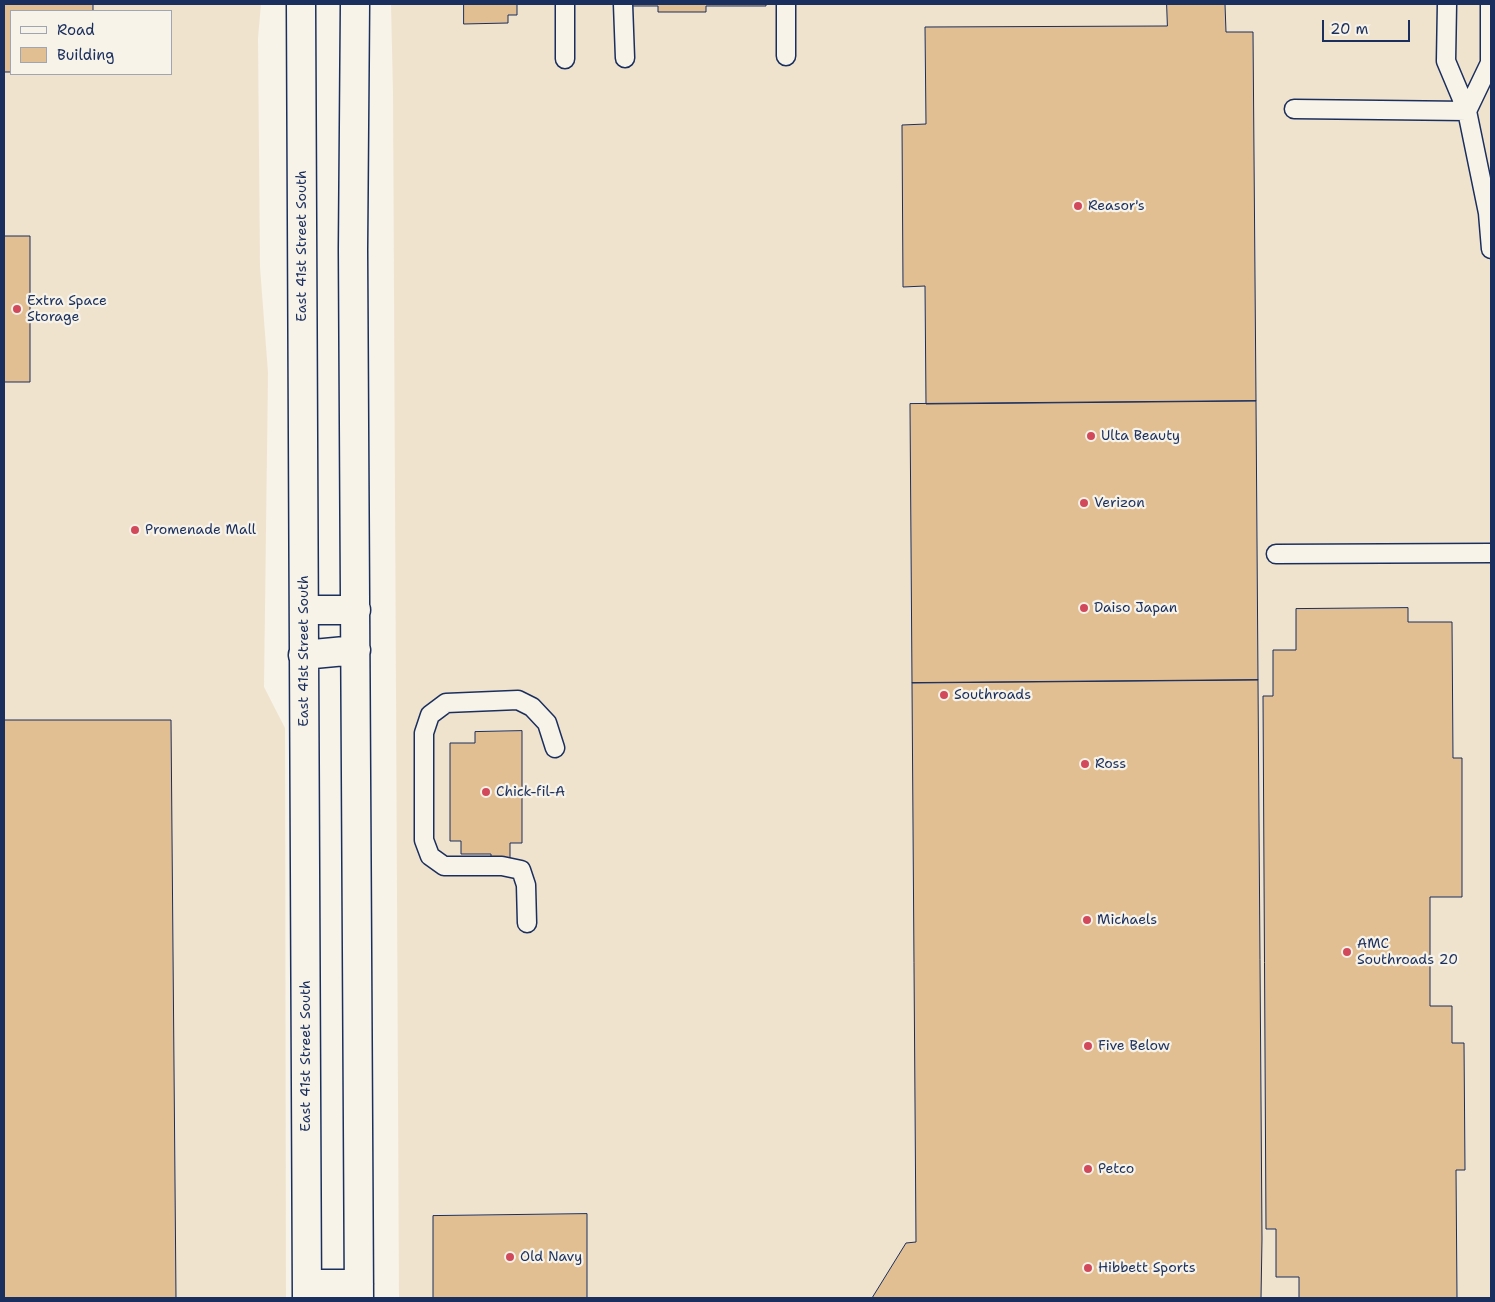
<!DOCTYPE html>
<style>
body{margin:0}
#map{position:relative;width:1495px;height:1302px;overflow:hidden;background:#f7f3e8;font-family:"Shantell Sans",sans-serif}
canvas{display:block}
.frame{position:absolute;inset:0;border:5px solid #1b2f5e;pointer-events:none}
.legend{position:absolute;left:10px;top:10px;width:162px;height:65px;box-sizing:border-box;background:#f7f3e8;border:1px solid #9fa5b1;margin:0;padding:6px 9px;list-style:none;font-size:15px;color:#1b2f5e}
.legend li{display:flex;align-items:center;gap:10px;height:25px}
.legend b{width:25px;border:1px solid #9fa5b1}
.scale{position:absolute;left:1322px;top:20px;width:88px;height:22px;box-sizing:border-box;border:2px solid #1b2f5e;border-top:0;padding-left:6px;font-size:15px;line-height:18px;white-space:nowrap;color:#1b2f5e;-webkit-text-stroke:4px #f7f3e8;paint-order:stroke}
</style>
<div id="map">
<canvas width="1495" height="1302"></canvas>
<div class="frame"></div>
<ul class="legend">
<li><b style="height:6px;background:#f7f3e8"></b>Road</li>
<li><b style="height:14px;background:#e1bf93"></b>Building</li>
</ul>
<div class="scale">20 m</div>
</div>
<script>
const ctx = document.querySelector('canvas').getContext('2d');
ctx.lineJoin = 'round';
function fill(path, color) { ctx.fillStyle = color; ctx.fill(path, 'evenodd'); }
function strokePath(path, color, width, dash) { ctx.strokeStyle = color; ctx.lineWidth = width; ctx.lineCap = dash ? 'butt' : 'round'; ctx.setLineDash(dash || []); ctx.stroke(path); }
function write(font, color, halo, rows, align = 'center') {
  ctx.font = font + ' "Shantell Sans",sans-serif'; ctx.lineWidth = 4.5; ctx.setLineDash([]); ctx.textBaseline = 'middle'; ctx.strokeStyle = halo; ctx.fillStyle = color; for (const [text, x, y, turn = 0] of rows) {
    ctx.save(); ctx.translate(x, y); ctx.rotate((+turn || 0) * Math.PI / 180); ctx.textAlign = isNaN(turn) ? turn : align; if (halo) ctx.strokeText(text, 0, 0); ctx.fillText(text, 0, 0); ctx.restore();
  }
}
fill(new Path2D(`
 M 4,4 L 261,4 L 258,38 L 260,267 L 268,373 L 264,687 L 285,728 L 286,1298 L 4,1298 ZM 11,11 L 171,11 L 171,74 L 11,74 Z
 M 391,4 L 1491,4 L 1491,1298 L 399,1298 L 393,92 Z`), '#f0e3ce');
const building = new Path2D(`
 M 4,4 L 93,4 L 93,11 L 11,11 L 11,72 L 4,72 Z
 M 464,4 L 518,4 L 517,4 L 517,15 L 508,15 L 508,23 L 464,24 Z
 M 632,4 L 766,4 L 766,6 L 706,6 L 706,12 L 658,12 L 658,6 L 632,6 Z
 M 1167,4 L 1225,4 L 1226,32 L 1253,32 L 1256,401 L 926,404 L 925,286 L 903,287 L 902,125 L 926,124 L 925,27 L 1167,26 Z
 M 4,236 L 30,236 L 30,382 L 4,382 Z
 M 1256,401 L 1258,680 L 912,683 L 910,404 Z
 M 1408,608 L 1408,622 L 1452,622 L 1453,758 L 1462,758 L 1462,897 L 1430,897 L 1430,1006 L 1452,1006 L 1452,1043 L 1464,1043 L 1465,1170 L 1456,1170 L 1457,1298 L 1299,1298 L 1299,1277 L 1276,1277 L 1276,1229 L 1266,1229 L 1263,696 L 1273,696 L 1273,650 L 1296,650 L 1296,609 Z
 M 1258,680 L 1262,1239 L 1261,1298 L 872,1298 L 906,1243 L 916,1242 L 912,683 Z
 M 4,720 L 171,720 L 176,1298 L 4,1298 Z
 M 522,731 L 522,843 L 510,843 L 510,859 L 491,859 L 491,854 L 461,854 L 461,841 L 450,841 L 450,743 L 475,743 L 475,732 Z
 M 587,1214 L 587,1298 L 433,1298 L 433,1216 Z`);
fill(building, '#e1bf93');
strokePath(building, '#1b2f5e', 1);
const lane = new Path2D(`
 M 565,4 L 565,59
 M 623,4 L 625,58
 M 786,4 L 786,56
 M 1447,4 L 1446,61 L 1467,111 L 1488,213 L 1491,249
 M 1294,109 L 1467,111
 M 1467,111 L 1490,63 L 1490,4
 M 1276,554 L 1491,553
 M 527,923 L 526,885 L 521,870 L 502,866 L 444,866 L 430,856 L 424,840 L 424,733 L 430,715 L 446,703 L 518,700 L 532,707 L 547,723 L 555,748`);
const secondary = new Path2D(`
 M 301,4 L 307,1298
 M 355,4 L 353,249 L 359,1298
 M 305,610 L 356,610
 M 303,655 L 356,650
 M 307,1284 L 359,1284`);
strokePath(lane, '#1b2f5e', 21);
strokePath(secondary, '#1b2f5e', 31);
strokePath(lane, '#f7f3e8', 18);
strokePath(secondary, '#f7f3e8', 28);
for (const [x, y, r, color] of [
 [1078,206,5,"#d1495b"],
 [17,309,5,"#d1495b"],
 [1091,436,5,"#d1495b"],
 [1084,503,5,"#d1495b"],
 [135,530,5,"#d1495b"],
 [1084,608,5,"#d1495b"],
 [944,695,5,"#d1495b"],
 [1085,764,5,"#d1495b"],
 [486,792,5,"#d1495b"],
 [1087,920,5,"#d1495b"],
 [1347,952,5,"#d1495b"],
 [1088,1046,5,"#d1495b"],
 [1088,1169,5,"#d1495b"],
 [510,1257,5,"#d1495b"],
 [1088,1268,5,"#d1495b"]
]) { const dot = new Path2D(); dot.arc(x, y, r, 0, 2 * Math.PI); ctx.fillStyle = color; ctx.fill(dot); strokePath(dot, '#f7f3e8', 2); }
write('14px', '#1b2f5e', '#f7f3e8', [
 ["Reasor's",1088,206],
 ["Extra Space",27,301],
 ["Storage",27,317],
 ["Ulta Beauty",1101,436],
 ["Verizon",1094,503],
 ["Promenade Mall",145,530],
 ["Daiso Japan",1094,608],
 ["Southroads",954,695],
 ["Ross",1095,764],
 ["Chick-fil-A",496,792],
 ["Michaels",1097,920],
 ["AMC",1357,944],
 ["Southroads 20",1357,960],
 ["Five Below",1098,1046],
 ["Petco",1098,1169],
 ["Old Navy",520,1257],
 ["Hibbett Sports",1098,1268]
], 'left');
write('14px', '#1b2f5e', '#f7f3e8', [
 ["East 41st Street South",302,246,-90],
 ["East 41st Street South",304,651,-90],
 ["East 41st Street South",306,1056,-90]
]);
</script>
